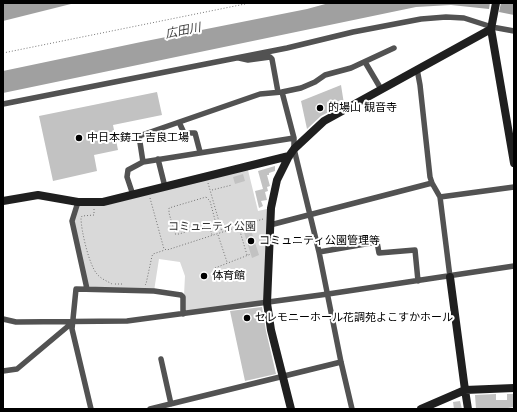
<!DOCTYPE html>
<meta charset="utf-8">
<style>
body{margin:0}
#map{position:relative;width:517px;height:412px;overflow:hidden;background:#fff;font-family:Montserrat,sans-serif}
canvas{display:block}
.frame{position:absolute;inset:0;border:4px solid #000;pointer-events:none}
</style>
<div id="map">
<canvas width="517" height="412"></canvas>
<div class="frame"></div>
</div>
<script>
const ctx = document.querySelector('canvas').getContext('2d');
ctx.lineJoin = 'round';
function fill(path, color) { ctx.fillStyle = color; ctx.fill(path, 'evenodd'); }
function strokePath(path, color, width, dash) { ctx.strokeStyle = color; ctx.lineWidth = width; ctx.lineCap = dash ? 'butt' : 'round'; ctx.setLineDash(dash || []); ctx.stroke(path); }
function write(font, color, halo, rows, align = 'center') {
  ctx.font = font + ' Montserrat,"Noto Sans JP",sans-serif'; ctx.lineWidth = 4; ctx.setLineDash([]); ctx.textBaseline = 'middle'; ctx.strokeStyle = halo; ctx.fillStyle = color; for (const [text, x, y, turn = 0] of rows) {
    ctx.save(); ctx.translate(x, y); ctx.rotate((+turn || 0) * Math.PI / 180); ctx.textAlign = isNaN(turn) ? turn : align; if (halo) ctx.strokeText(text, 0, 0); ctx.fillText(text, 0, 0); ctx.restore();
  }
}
fill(new Path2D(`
 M 247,166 L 258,211 L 271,208 L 267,303 L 183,314 L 185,276 L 180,262 L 159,259 L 154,291 L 87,289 L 72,221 L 78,202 L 103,202 Z`), '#d9d9d9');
fill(new Path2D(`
 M 3,3 L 75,3 L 3,21 Z
 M 329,3 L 490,3 L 489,9 L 451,5 L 416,7 L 3,93 L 3,71 L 141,42 L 307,9 Z
 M 501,3 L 514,3 L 514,15 L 499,12 Z`), '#a0a0a0');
fill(new Path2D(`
 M 341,85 L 344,104 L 321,116 L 307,129 L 301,101 Z
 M 157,92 L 162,115 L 113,125 L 118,150 L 94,155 L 97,171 L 53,181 L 39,116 Z
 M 275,166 L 275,171 L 269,173 L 269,175 L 267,175 L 270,186 L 267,187 L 268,191 L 265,192 L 267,200 L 261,201 L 263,206 L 259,208 L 255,191 L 263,189 L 258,171 Z
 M 243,174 L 245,181 L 235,184 L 233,177 Z
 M 250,227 L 259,255 L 252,258 L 243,229 Z
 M 262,307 L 266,331 L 276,374 L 245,381 L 230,311 Z
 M 496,394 L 496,400 L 507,400 L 507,394 L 514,394 L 514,407 L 502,409 L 476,409 L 475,395 Z
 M 460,401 L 462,409 L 454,409 L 453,402 Z`), '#c2c2c2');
strokePath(new Path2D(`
 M 3,53 L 250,3
 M 208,183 L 222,232
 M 212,190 L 232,185
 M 206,197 L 210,201 L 215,220 L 215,223 L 179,234 L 175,234 L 169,213 L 169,208 Z
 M 150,198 L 164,249 L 167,250 L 263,219
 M 94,209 L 94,215 L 82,216 L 81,218 C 81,230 89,265 97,274 C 101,279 107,281 112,284
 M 209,225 L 212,235
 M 239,228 L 247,255
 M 218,235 L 227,262
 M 215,268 L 251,254
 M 115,284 L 122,284
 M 145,285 L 146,284 L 152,256 L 153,254 L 165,250`), '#747474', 1, [1, 2]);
strokePath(new Path2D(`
 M 239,58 L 248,60 L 270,57 L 272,59 L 278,92
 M 365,62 L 381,89
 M 417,69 L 420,85 L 430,177 L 432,183 L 440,197 L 450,277
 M 282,92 L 301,88 L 315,82 L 325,75 L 351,68 L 394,48
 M 3,104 L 287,48 L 353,32 L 421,19 L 446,17 L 464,18 L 492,27 L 514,31
 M 179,122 L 184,133 L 195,133 L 200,152
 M 158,159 L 165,187
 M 143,162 L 294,138
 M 133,195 L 127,177 L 128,170 L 143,162 L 139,136 L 260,94 L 282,92 L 294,138 L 294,149 L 319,252 L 341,362 L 352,409
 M 440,197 L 514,187
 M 78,202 L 72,221 L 87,289
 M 270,225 L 432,183
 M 319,252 L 377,242 L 379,253 L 415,250 L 418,281
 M 3,319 L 16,322 L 127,321 L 328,294 L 514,266
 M 161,359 L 171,404
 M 3,371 L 17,369 L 73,322
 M 91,409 L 72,329 L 76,289 L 154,291 L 181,295 L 183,297 L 183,314
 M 150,409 L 341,362`), '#525252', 5.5);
strokePath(new Path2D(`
 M 496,3 L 491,29 L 514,163
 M 3,201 L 38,195 L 78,202 L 103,202 L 289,156
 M 291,409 L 271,330 L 267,303 L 271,208 L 277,180 L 289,156 L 294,149 L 324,121 L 491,29
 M 421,409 L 465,390 L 450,277
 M 468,409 L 465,390 L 514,388`), '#1f1f1f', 8);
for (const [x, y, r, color] of [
 [320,108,4,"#000"],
 [79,138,4,"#000"],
 [251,241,4,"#000"],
 [204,276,4,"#000"],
 [247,318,4,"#000"]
]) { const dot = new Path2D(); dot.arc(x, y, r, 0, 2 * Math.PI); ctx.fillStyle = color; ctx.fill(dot); strokePath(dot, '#fff', 1.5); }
write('11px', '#000', '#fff', [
 ["的場山 観音寺",328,108],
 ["中日本鋳工 吉良工場",87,138],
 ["コミュニティ公園管理等",259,241],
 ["体育館",212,276],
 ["セレモニーホール花調苑よこすかホール",255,318]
], 'left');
write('11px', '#303030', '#fff', [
 ["コミュニティ公園",212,227]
]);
write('italic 12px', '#414141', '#fff', [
 ["広田川",183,31,-11]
]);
</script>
